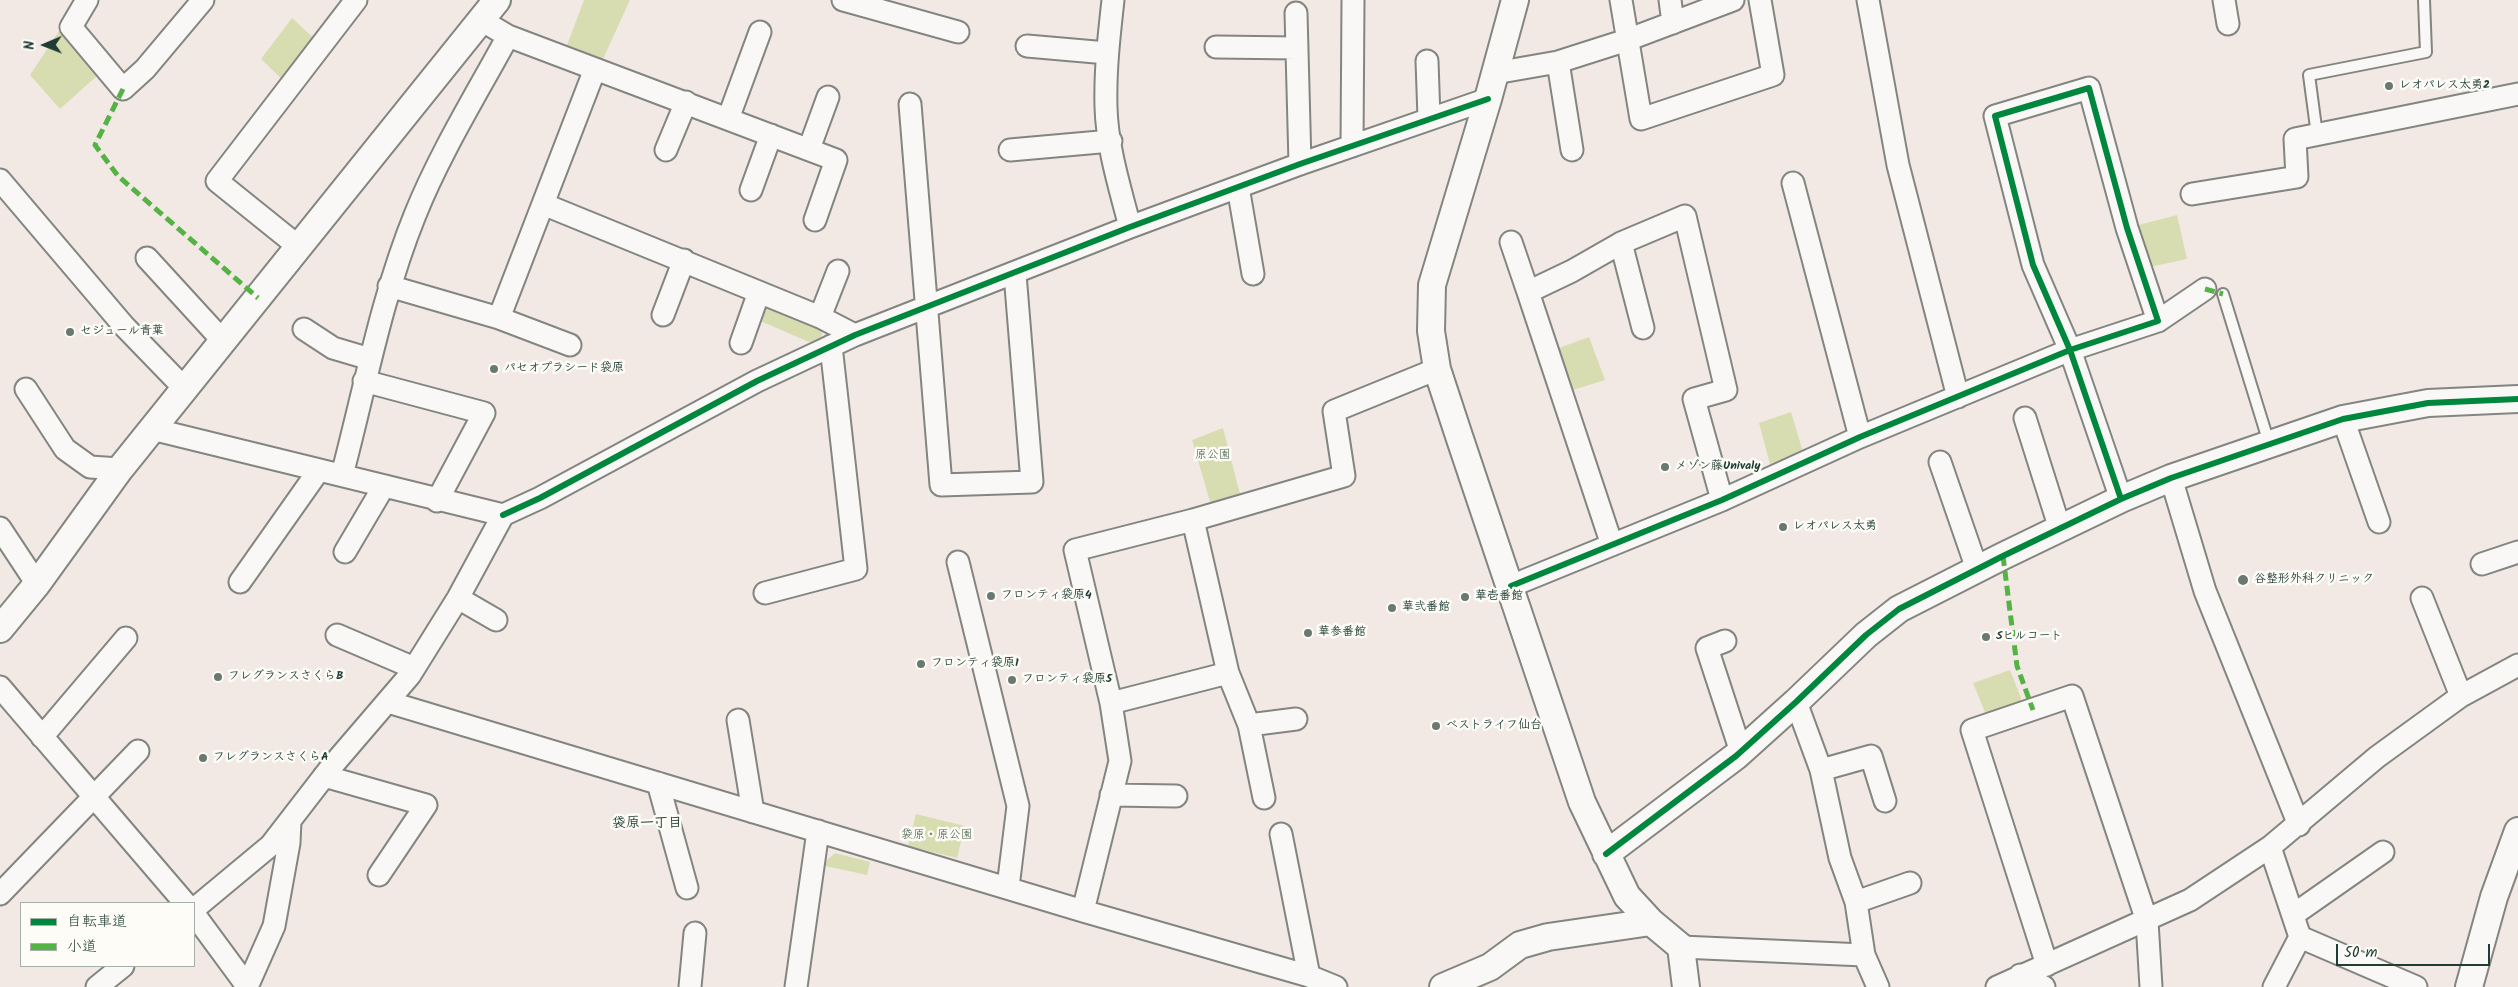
<!DOCTYPE html>
<meta charset="utf-8">
<style>
body{margin:0}
#map{position:relative;width:2518px;height:987px;overflow:hidden;background:#f2e9e4;font-family:Kalam,"Klee One",sans-serif}
canvas{display:block}
.legend{position:absolute;left:20px;top:902px;width:175px;height:65px;box-sizing:border-box;background:#fdfcf7;border:1px solid #a4b0a9;margin:0;padding:6px 9px;list-style:none;font-size:15px;color:#1f3d34}
.legend li{display:flex;align-items:center;gap:10px;height:25px}
.legend b{width:25px;border:1px solid #a4b0a9}
.north{position:absolute;left:20px;top:20px;width:50px;height:50px;-webkit-text-stroke:4px #fdfcf7;paint-order:stroke;rotate:269deg;font-size:14px;font-weight:700;line-height:20px;text-align:center;color:#1f3d34}
.north::after{content:'';display:block;margin:auto;width:18px;height:22px;background:#1f3d34;clip-path:polygon(50% 0,100% 100%,50% 72%,0 100%)}
.scale{position:absolute;left:2336px;top:944px;width:154px;height:22px;box-sizing:border-box;border:2px solid #1f3d34;border-top:0;padding-left:6px;font-size:15px;line-height:18px;white-space:nowrap;color:#1f3d34;-webkit-text-stroke:4px #fdfcf7;paint-order:stroke}
</style>
<div id="map">
<canvas width="2518" height="987"></canvas>
<ul class="legend">
<li><b style="height:6px;background:#00873e"></b>自転車道</li>
<li><b style="height:6px;background:#55b346"></b>小道</li>
</ul>
<div class="north">N</div>
<div class="scale">50 m</div>
</div>
<script>
const ctx = document.querySelector('canvas').getContext('2d');
ctx.lineJoin = 'round';
function fill(path, color) { ctx.fillStyle = color; ctx.fill(path, 'evenodd'); }
function strokePath(path, color, width, dash) { ctx.strokeStyle = color; ctx.lineWidth = width; ctx.lineCap = dash ? 'butt' : 'round'; ctx.setLineDash(dash || []); ctx.stroke(path); }
function write(font, color, halo, rows, align = 'center') {
  ctx.font = font + ' Kalam,"Klee One",sans-serif'; ctx.lineWidth = 5; ctx.setLineDash([]); ctx.textBaseline = 'middle'; ctx.strokeStyle = halo; ctx.fillStyle = color; for (const [text, x, y, turn = 0] of rows) {
    ctx.save(); ctx.translate(x, y); ctx.rotate((+turn || 0) * Math.PI / 180); ctx.textAlign = isNaN(turn) ? turn : align; if (halo) ctx.strokeText(text, 0, 0); ctx.fillText(text, 0, 0); ctx.restore();
  }
}
fill(new Path2D(`
 M 584,0 L 630,0 L 603,59 L 567,45 Z
 M 292,18 L 318,42 L 284,81 L 261,59 Z
 M 59,31 L 98,75 L 60,109 L 30,75 Z
 M 2177,215 L 2187,259 L 2150,267 L 2139,225 Z
 M 762,306 L 822,329 L 822,339 L 809,342 L 758,320 Z
 M 1589,337 L 1605,380 L 1573,390 L 1559,348 Z
 M 1791,412 L 1803,452 L 1770,464 L 1759,423 Z
 M 1223,428 L 1241,498 L 1211,505 L 1192,440 Z
 M 2010,670 L 2021,698 L 2019,707 L 1987,717 L 1973,683 Z
 M 916,814 L 965,826 L 957,858 L 908,846 Z
 M 835,853 L 870,862 L 867,875 L 821,865 Z`), '#d8ddb1');
const service = new Path2D(`
 M 2317,135 L 2309,75 L 2426,52 L 2424,0
 M 2223,294 L 2269,443`);
const minor = new Path2D(`
 M 87,0 L 71,27 L 123,89 L 145,69 L 203,0
 M 843,0 L 958,32
 M 1113,0 C 1109,36 1105,71 1106,107 C 1107,147 1120,188 1130,227
 M 1621,0 L 1641,119 L 1773,75 L 1760,0
 M 1670,0 L 1673,23
 M 1868,0 L 1898,165 L 1958,397
 M 2224,0 L 2228,24
 M 1296,13 L 1300,164
 M 508,36 L 836,160 L 815,220
 M 1027,46 L 1107,53
 M 1216,47 L 1297,48
 M 1427,61 L 1429,118
 M 1558,62 L 1572,150
 M 1495,73 L 1558,62 L 1627,40 L 1733,0
 M 910,104 L 941,485 L 1032,482 L 1015,274
 M 728,119 L 760,32
 M 1352,146 L 1353,0
 M 809,149 L 828,97
 M 666,150 L 686,102
 M 1010,150 L 1111,141
 M 0,180 L 124,326 L 185,389
 M 1793,183 L 1860,437
 M 1238,187 L 1253,274
 M 751,190 L 771,135
 M 2192,194 L 2297,177 L 2295,139 L 2518,94
 M 543,204 L 820,317 L 855,335
 M 1511,242 L 1528,292
 M 1621,243 L 1643,328
 M 299,247 L 217,181 L 356,0
 M 147,258 L 223,341
 M 389,286 L 499,318 L 570,345
 M 663,315 L 684,260
 M 820,317 L 838,271
 M 499,318 L 595,69
 M 2158,321 L 2205,289
 M 304,329 L 333,348 L 370,359
 M 741,343 L 759,292
 M 364,381 L 484,413 L 437,501
 M 26,389 L 65,449 L 90,467 L 120,469
 M 2025,418 L 2060,529
 M 2343,419 L 2379,522
 M 152,429 L 503,515 L 458,598 L 410,675 L 332,766 L 271,845 L 194,909
 M 1940,462 L 1977,569
 M 342,475 C 365,388 381,299 415,215 C 440,153 476,95 508,36 L 481,20
 M 2171,478 L 2205,591 L 2299,825
 M 503,515 L 540,498 L 757,381 L 855,335 L 1130,227 L 1300,164 L 1488,99
 M 0,528 L 37,584
 M 1612,545 L 1528,292 L 1572,271 L 1621,243 L 1685,216 L 1726,390 L 1694,399 L 1722,500
 M 345,552 L 384,486
 M 958,562 L 1018,806 L 1008,887
 M 2482,564 L 2518,552
 M 240,582 L 319,470
 M 1511,586 L 1722,500 L 1860,437 L 2070,350 L 2158,321 L 2127,228 L 2089,88 L 1995,116 L 2033,265 L 2070,350 L 2121,499
 M 765,593 L 856,569 L 831,346
 M 458,598 L 496,620
 M 2422,598 L 2461,696
 M 337,635 L 414,668
 M 1725,641 L 1707,648 L 1741,752
 M 1228,673 L 1249,725 L 1264,798
 M 0,687 L 185,903
 M 388,702 L 1083,911 L 1309,976 L 1336,987
 M 1796,702 L 1821,770 L 1840,858 L 1856,902 L 1864,955 L 1878,987
 M 1111,703 L 1228,673 L 1193,520
 M 738,720 L 753,812
 M 1249,725 L 1296,719
 M 42,737 L 126,638
 M 1821,770 L 1871,756 L 1885,801
 M 324,776 L 426,805 L 379,875
 M 658,783 L 687,888
 M 1111,795 L 1176,796
 M 1281,834 L 1309,976
 M 2270,847 L 2300,937 L 2274,987
 M 0,894 L 138,751
 M 1856,902 L 1910,883
 M 1083,911 L 1120,761 L 1111,703 L 1075,550 L 1193,520 L 1344,476 L 1334,411 L 1437,369
 M 194,914 L 247,986
 M 2293,915 L 2383,852
 M 2300,937 L 2416,987
 M 1681,947 L 1864,955
 M 2047,965 L 1972,730 L 2072,696 L 2147,921 L 2151,987
 M 2020,975 L 2044,987
 M 97,987 L 123,966
 M 247,987 L 274,926 L 289,843 L 290,821
 M 690,987 L 695,933
 M 796,987 L 818,831
 M 1997,987 L 2190,900 L 2270,847 L 2377,757 L 2461,696 L 2518,665`);
const tertiary = new Path2D(`
 M 1515,0 L 1488,99 L 1432,285 L 1431,331 L 1437,369 L 1459,436 L 1582,802 L 1627,896 L 1651,922 L 1681,947 L 1686,987
 M 0,629 L 37,584 L 120,469 L 497,0
 M 1606,854 L 1736,756 L 1796,702 L 1866,635 L 1899,609 L 2003,556 L 2121,499 L 2171,478 L 2343,419 L 2428,403 L 2518,399
 M 1443,987 L 1490,967 L 1520,945 L 1548,937 L 1651,922
 M 2469,987 L 2494,897 L 2518,831`);
strokePath(service, '#838581', 14);
strokePath(minor, '#838581', 25);
strokePath(tertiary, '#838581', 30);
strokePath(service, '#faf8f6', 10);
strokePath(minor, '#faf8f6', 21);
strokePath(tertiary, '#faf8f6', 26);
strokePath(new Path2D(`
 M 123,89 L 95,145 L 118,176 L 258,298
 M 2205,289 L 2223,294
 M 2003,556 L 2017,666 L 2033,710`), '#55b346', 5, [10, 5]);
strokePath(new Path2D(`
 M 503,515 L 540,498 L 757,381 L 855,335 L 1130,227 L 1300,164 L 1488,99
 M 1511,586 L 1722,500 L 1860,437 L 2070,350 L 2158,321 L 2127,228 L 2089,88 L 1995,116 L 2033,265 L 2070,350 L 2121,499
 M 1606,854 L 1736,756 L 1796,702 L 1866,635 L 1899,609 L 2003,556 L 2121,499 L 2171,478 L 2343,419 L 2428,403 L 2518,399`), '#00873e', 6);
for (const [x, y, r, color] of [
 [2389,86,5,"#697972"],
 [70,332,5,"#697972"],
 [494,369,5,"#697972"],
 [1665,467,5,"#697972"],
 [1783,527,5,"#697972"],
 [2243,580,6,"#697972"],
 [991,596,5,"#697972"],
 [1465,597,5,"#697972"],
 [1392,608,5,"#697972"],
 [1308,633,5,"#697972"],
 [1986,637,5,"#697972"],
 [921,664,5,"#697972"],
 [218,677,5,"#697972"],
 [1012,680,5,"#697972"],
 [1436,726,5,"#697972"],
 [203,758,5,"#697972"]
]) { const dot = new Path2D(); dot.arc(x, y, r, 0, 2 * Math.PI); ctx.fillStyle = color; ctx.fill(dot); strokePath(dot, '#fdfcf7', 2); }
write('bold 12px', '#1f3d34', '#fdfcf7', [
 ["レオパレス太勇2",2399,86],
 ["セジュール青葉",80,332],
 ["パセオプラシード袋原",504,369],
 ["メゾン藤Univaly",1675,467],
 ["レオパレス太勇",1793,527],
 ["谷整形外科クリニック",2254,580],
 ["フロンティ袋原4",1001,596],
 ["華壱番館",1475,597],
 ["華弐番館",1402,608],
 ["華参番館",1318,633],
 ["Sヒルコート",1996,637],
 ["フロンティ袋原1",931,664],
 ["フレグランスさくらB",228,677],
 ["フロンティ袋原5",1022,680],
 ["ベストライフ仙台",1446,726],
 ["フレグランスさくらA",213,758]
], 'left');
write('12px', '#405b45', '#fdfcf7', [
 ["原公園",1213,456],
 ["袋原・原公園",937,836]
]);
write('bold 14px', '#1f3d34', '#fdfcf7', [
 ["袋原一丁目",647,825]
]);
</script>
